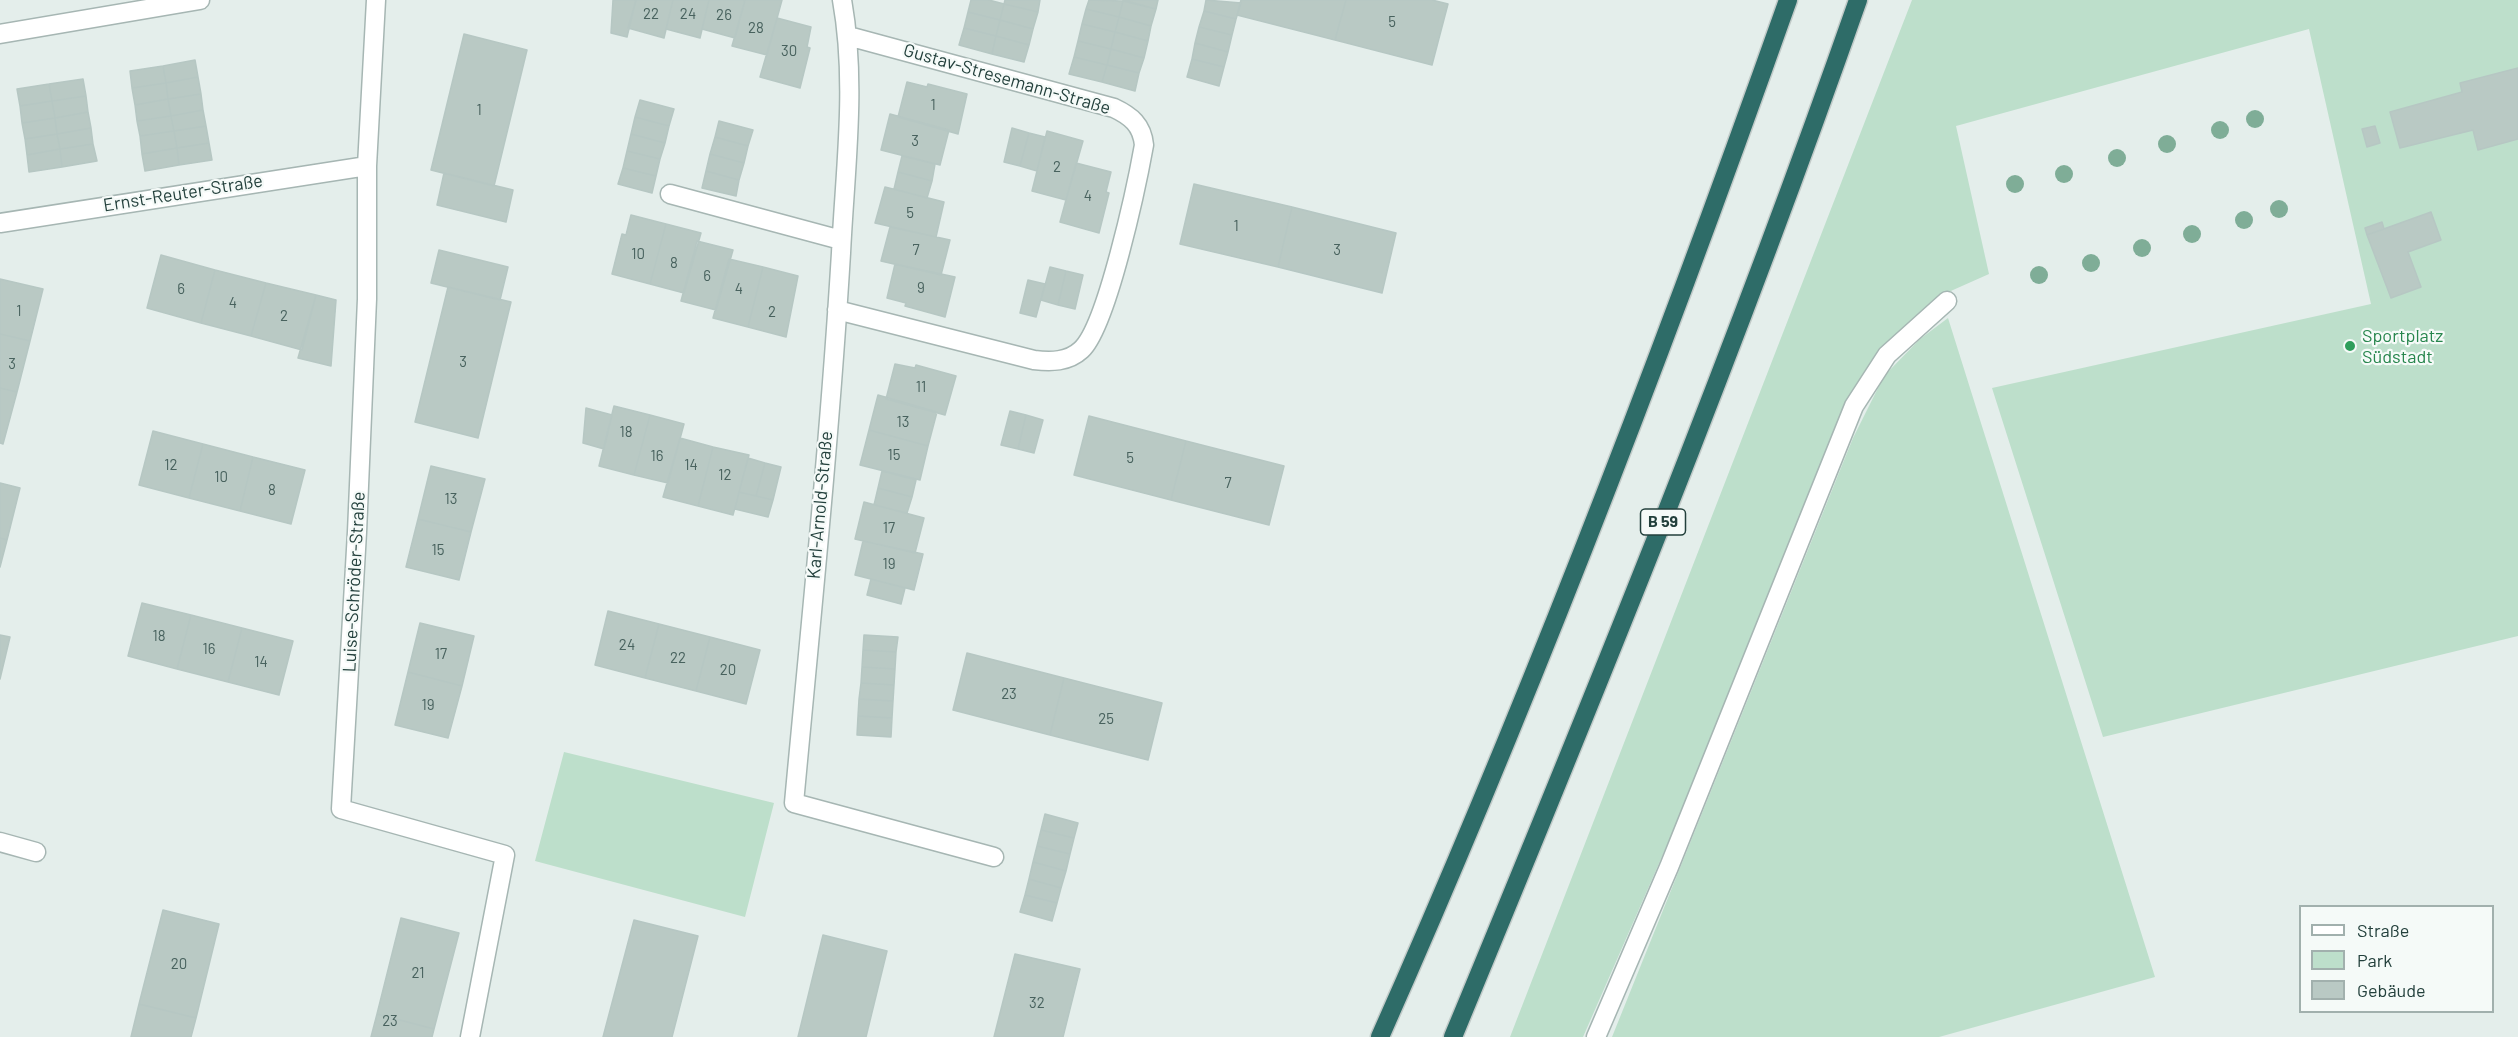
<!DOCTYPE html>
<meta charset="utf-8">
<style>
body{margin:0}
#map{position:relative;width:2518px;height:1037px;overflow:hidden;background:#e4eeeb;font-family:Barlow,sans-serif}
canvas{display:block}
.legend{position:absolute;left:2299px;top:905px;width:195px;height:108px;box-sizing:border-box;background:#f5faf8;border:2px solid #a1b0ad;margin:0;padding:8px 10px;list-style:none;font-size:18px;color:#23403c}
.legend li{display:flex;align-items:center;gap:12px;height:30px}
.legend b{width:30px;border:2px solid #a1b0ad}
</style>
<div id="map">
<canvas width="2518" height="1037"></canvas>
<ul class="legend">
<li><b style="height:8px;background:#fff"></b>Straße</li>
<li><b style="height:16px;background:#bddfcb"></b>Park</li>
<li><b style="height:16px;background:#b9c9c4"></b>Gebäude</li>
</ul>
</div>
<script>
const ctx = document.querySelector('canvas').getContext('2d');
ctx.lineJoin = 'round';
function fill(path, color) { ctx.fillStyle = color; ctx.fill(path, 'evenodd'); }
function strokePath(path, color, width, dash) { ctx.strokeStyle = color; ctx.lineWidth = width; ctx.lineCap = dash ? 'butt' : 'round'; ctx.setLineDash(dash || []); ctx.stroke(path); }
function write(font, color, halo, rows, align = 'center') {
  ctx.font = font + ' Barlow,sans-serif'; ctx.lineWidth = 4.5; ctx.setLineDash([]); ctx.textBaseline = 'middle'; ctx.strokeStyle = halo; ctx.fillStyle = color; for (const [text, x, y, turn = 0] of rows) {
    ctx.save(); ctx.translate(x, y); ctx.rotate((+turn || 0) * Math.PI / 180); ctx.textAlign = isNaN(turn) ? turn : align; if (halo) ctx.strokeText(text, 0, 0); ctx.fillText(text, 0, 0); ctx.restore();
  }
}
fill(new Path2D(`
 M 1912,0 L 2518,0 L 2518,636 L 2103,737 L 1992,388 L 2371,304 L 2309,29 L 1956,126 L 1989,274 L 1944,294 L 1882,354 L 1583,1037 L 1510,1037 Z
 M 1948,318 L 2155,977 L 1939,1037 L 1612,1037 L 1853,438 L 1884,376 L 1920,339 Z
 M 564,752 L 774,803 L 745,917 L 535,861 Z`), '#bddfcb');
const building = new Path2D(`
 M 613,0 L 636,0 L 627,37 L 611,33 Z
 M 636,0 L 673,0 L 664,38 L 628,28 Z
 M 673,0 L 709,0 L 700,38 L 666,29 Z
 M 709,0 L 745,0 L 735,38 L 702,29 Z
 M 745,0 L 782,0 L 767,55 L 732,46 Z
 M 971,0 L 989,0 L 1004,4 L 1000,20 L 968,12 Z
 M 1005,0 L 1040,0 L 1038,12 L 1004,4 Z
 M 1089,0 L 1123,1 L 1119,17 L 1086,9 Z
 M 1123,0 L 1158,0 L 1156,9 Z
 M 1206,0 L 1241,3 L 1236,19 L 1204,11 Z
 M 1241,0 L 1346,0 L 1335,40 L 1237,15 Z
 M 1346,0 L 1432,0 L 1448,4 L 1432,65 L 1335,40 Z
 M 1123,1 L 1156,9 L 1151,26 L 1119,17 Z
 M 1004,4 L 1038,12 L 1033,29 L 1000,20 Z
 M 1086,9 L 1119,17 L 1115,32 L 1082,24 Z
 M 1204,11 L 1236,19 L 1232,35 L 1199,27 Z
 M 968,12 L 1000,20 L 996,36 L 964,28 Z
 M 1119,17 L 1151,26 L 1148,41 L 1115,32 Z
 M 777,18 L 811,27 L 807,47 L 810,48 L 800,88 L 760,77 Z
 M 1000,20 L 1033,29 L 1029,45 L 996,36 Z
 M 1082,24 L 1115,32 L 1111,49 L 1078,41 Z
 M 1199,27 L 1232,35 L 1228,52 L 1195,43 Z
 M 964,28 L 996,36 L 992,54 L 959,45 Z
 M 1115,32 L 1148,41 L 1144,58 L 1111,49 Z
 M 464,34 L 527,50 L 494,186 L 431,170 Z
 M 996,36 L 1029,45 L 1024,62 L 992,54 Z
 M 1078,41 L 1111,49 L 1107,65 L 1074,57 Z
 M 1195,43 L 1228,52 L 1224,67 L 1192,59 Z
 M 1111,49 L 1144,58 L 1139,73 L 1107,65 Z
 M 1074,57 L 1107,65 L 1102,82 L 1069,74 Z
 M 1192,59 L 1224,67 L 1219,86 L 1187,77 Z
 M 195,60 L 198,77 L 166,83 L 163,66 Z
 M 1107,65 L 1139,73 L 1135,91 L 1102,82 Z
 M 163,66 L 166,83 L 132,88 L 130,71 Z
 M 2518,68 L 2518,139 L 2478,150 L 2473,130 L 2400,148 L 2390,112 L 2462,92 L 2460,83 Z
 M 198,77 L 201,94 L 168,99 L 166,83 Z
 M 83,79 L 86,96 L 52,101 L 49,84 Z
 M 907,82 L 927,87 L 928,84 L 967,94 L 958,134 L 898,117 Z
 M 166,83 L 168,99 L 135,105 L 132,88 Z
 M 49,84 L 52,101 L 20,106 L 17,89 Z
 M 201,94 L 203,110 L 171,116 L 168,99 Z
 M 86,96 L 88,112 L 55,118 L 52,101 Z
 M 168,99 L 171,116 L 137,121 L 135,105 Z
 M 640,100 L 674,109 L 669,126 L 635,117 Z
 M 52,101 L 55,118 L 22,123 L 20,106 Z
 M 203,110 L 206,126 L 174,131 L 171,116 Z
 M 88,112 L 91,128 L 57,134 L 55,118 Z
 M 890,114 L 949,130 L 940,165 L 881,150 Z
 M 171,116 L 174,131 L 140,136 L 137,121 Z
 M 635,117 L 669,126 L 665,143 L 631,134 Z
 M 55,118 L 57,134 L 25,139 L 22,123 Z
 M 719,121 L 753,130 L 748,146 L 715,137 Z
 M 206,126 L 209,143 L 177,148 L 174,131 Z
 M 2375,126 L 2380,143 L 2367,147 L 2362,129 Z
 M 91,128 L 93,144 L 60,149 L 57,134 Z
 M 1012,128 L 1029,133 L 1020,166 L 1004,162 Z
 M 174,131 L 177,148 L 142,154 L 140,136 Z
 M 1047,131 L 1083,141 L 1066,200 L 1032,191 Z
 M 1029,133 L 1045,137 L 1037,171 L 1020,166 Z
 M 57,134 L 60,149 L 27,155 L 25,139 Z
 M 631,134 L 665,143 L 660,159 L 627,151 Z
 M 715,137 L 748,146 L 744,163 L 710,154 Z
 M 209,143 L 212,160 L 179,165 L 177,148 Z
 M 93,144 L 97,161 L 62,167 L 60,149 Z
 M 177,148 L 179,165 L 145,171 L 142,154 Z
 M 60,149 L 62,167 L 29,172 L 27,155 Z
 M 627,151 L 660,159 L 656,176 L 623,168 Z
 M 710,154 L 744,163 L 739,180 L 706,171 Z
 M 902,156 L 935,164 L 932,181 L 898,172 Z
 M 1076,163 L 1111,172 L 1106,192 L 1109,193 L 1099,233 L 1060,222 Z
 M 623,168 L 656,176 L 652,193 L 618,184 Z
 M 706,171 L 739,180 L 736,196 L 702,188 Z
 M 898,172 L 932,181 L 927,198 L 894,189 Z
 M 444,173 L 513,190 L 506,222 L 437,205 Z
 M 1194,184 L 1292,207 L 1278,267 L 1180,244 Z
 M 885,187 L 944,202 L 936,237 L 875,223 Z
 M 1292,207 L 1396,233 L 1382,293 L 1278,267 Z
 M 2431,212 L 2441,240 L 2408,252 L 2421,287 L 2391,298 L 2367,235 Z
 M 631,215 L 666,224 L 650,284 L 612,274 L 622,234 L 626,235 Z
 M 2382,222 L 2384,229 L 2367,235 L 2365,228 Z
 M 666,224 L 701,233 L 684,293 L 650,284 Z
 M 890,227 L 950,240 L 941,275 L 881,261 Z
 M 697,241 L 733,250 L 716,310 L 681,301 Z
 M 439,250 L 508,267 L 500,300 L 431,283 Z
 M 161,255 L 215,270 L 201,323 L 147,308 Z
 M 729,259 L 763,267 L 748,327 L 713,318 Z
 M 895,264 L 955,277 L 945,317 L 905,306 L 906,303 L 887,298 Z
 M 763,267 L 798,276 L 786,337 L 748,327 Z
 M 1050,267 L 1066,271 L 1058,305 L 1041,300 Z
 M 215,270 L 266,283 L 251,336 L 201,323 Z
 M 1066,271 L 1083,275 L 1075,309 L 1058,305 Z
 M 0,279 L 43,289 L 30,341 L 0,334 Z
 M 1028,280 L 1045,284 L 1036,317 L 1020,313 Z
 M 266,283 L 316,295 L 302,350 L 251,336 Z
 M 448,287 L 511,302 L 478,438 L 415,422 Z
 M 316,295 L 336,300 L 331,366 L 298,358 Z
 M 0,334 L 30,341 L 17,392 L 0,388 Z
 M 895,364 L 915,368 L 916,365 L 956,376 L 945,415 L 886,399 Z
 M 0,388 L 17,392 L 3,444 L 0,443 Z
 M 878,395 L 937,412 L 928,446 L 869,430 Z
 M 614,406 L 650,415 L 634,475 L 599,466 Z
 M 586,408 L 612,415 L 604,449 L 583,443 Z
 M 1010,411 L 1026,415 L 1018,449 L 1001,445 Z
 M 650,415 L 684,424 L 668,483 L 634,475 Z
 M 1026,415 L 1043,420 L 1034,453 L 1018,449 Z
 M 1089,416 L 1186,441 L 1171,500 L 1074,475 Z
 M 869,430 L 928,446 L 920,480 L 860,465 Z
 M 153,431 L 203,444 L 189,498 L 139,485 Z
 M 680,438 L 713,447 L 698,506 L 663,497 Z
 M 1186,441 L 1284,466 L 1269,525 L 1171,500 Z
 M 203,444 L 253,457 L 240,511 L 189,498 Z
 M 713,447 L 749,455 L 733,515 L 698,506 Z
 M 253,457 L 305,470 L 291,524 L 240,511 Z
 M 748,458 L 765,463 L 756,496 L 739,492 Z
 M 765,463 L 781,467 L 773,500 L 756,496 Z
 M 431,466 L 485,479 L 471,532 L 418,519 Z
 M 882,471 L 916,480 L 912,497 L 878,488 Z
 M 0,483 L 20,488 L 7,540 L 0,538 Z
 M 878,488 L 912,497 L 907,513 L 874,505 Z
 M 739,492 L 773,500 L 768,517 L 735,509 Z
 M 864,502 L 924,518 L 915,553 L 855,539 Z
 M 418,519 L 471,532 L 459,580 L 406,567 Z
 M 0,538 L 7,540 L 0,567 Z
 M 863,541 L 923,554 L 914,590 L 855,575 Z
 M 871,579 L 905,588 L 901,604 L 867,595 Z
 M 142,603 L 191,615 L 177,669 L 128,656 Z
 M 608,611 L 659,624 L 645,678 L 595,665 Z
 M 191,615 L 242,628 L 228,682 L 177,669 Z
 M 420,623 L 474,636 L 462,686 L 408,672 Z
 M 659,624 L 710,637 L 696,691 L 645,678 Z
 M 242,628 L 293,641 L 279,695 L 228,682 Z
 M 0,635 L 10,637 L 0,679 Z
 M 864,635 L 898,637 L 896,652 L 863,650 Z
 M 710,637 L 760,650 L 746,704 L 696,691 Z
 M 863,650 L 896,652 L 895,669 L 862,667 Z
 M 967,653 L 1064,678 L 1050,735 L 953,710 Z
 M 862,667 L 895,669 L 894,685 L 861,683 Z
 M 408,672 L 462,686 L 448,738 L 395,725 Z
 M 1064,678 L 1162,703 L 1148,760 L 1050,735 Z
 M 861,683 L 894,685 L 893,701 L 859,699 Z
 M 859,699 L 893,701 L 892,718 L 858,716 Z
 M 858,716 L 892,718 L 891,737 L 857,735 Z
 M 1045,814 L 1078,823 L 1074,838 L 1041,830 Z
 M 1041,830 L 1074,838 L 1070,854 L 1037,846 Z
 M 1037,846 L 1070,854 L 1066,871 L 1033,862 Z
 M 1033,862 L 1066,871 L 1061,888 L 1029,879 Z
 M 1029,879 L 1061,888 L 1057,903 L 1025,895 Z
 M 1025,895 L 1057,903 L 1052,921 L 1020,912 Z
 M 163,910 L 219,924 L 196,1018 L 139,1004 Z
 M 401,918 L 459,933 L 434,1029 L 377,1014 Z
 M 634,920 L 698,936 L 672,1037 L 603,1037 Z
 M 823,935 L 887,951 L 866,1037 L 798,1037 Z
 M 1015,954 L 1080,969 L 1063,1037 L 994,1037 Z
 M 139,1004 L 196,1018 L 191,1037 L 131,1037 Z
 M 377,1014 L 434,1029 L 432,1037 L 371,1037 Z`);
fill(building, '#b9c9c4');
strokePath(building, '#b6c7c3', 1.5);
const minor = new Path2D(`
 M 376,0 L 367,166 L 367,299 L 357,532 L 341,809 L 505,855 L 470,1037
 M 842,0 C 857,83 845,169 841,253 C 830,436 811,620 794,803 L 994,857
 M 0,34 L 200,0
 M 670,194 L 841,240
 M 0,223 L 367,166
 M 837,310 L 1034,360 C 1051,362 1068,362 1081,350 C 1107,327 1137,184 1144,145 C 1142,125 1131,116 1114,108 L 848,36
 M 0,842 L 36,852
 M 1596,1037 L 1669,867 L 1854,406 L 1887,355 L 1947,301`);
const highway = new Path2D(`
 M 1380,1037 C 1531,697 1664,350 1788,0
 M 1453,1037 C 1595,694 1735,351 1858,0`);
strokePath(minor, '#a6b6b3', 21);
strokePath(highway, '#c1cac8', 21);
strokePath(minor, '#fff', 18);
strokePath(highway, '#2e6c68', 18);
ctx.fillStyle = '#7fad97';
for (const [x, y] of [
 [2255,119],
 [2220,130],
 [2167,144],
 [2117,158],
 [2064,174],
 [2015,184],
 [2279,209],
 [2244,220],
 [2192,234],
 [2142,248],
 [2091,263],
 [2039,275]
]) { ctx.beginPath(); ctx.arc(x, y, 9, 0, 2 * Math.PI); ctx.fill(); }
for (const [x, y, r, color] of [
 [2350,346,6,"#2e9e5b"]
]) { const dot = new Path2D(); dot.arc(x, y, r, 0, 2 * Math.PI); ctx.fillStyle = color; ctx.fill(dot); strokePath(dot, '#f5faf8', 2); }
write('15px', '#48625e', null, [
 ["22",651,14],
 ["24",688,14],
 ["26",724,15],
 ["5",1392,22],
 ["28",756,28],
 ["30",789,51],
 ["1",933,105],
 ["1",479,110],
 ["3",915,141],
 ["2",1057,167],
 ["4",1088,196],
 ["5",910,213],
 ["1",1236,226],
 ["7",916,250],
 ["3",1337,250],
 ["10",638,254],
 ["8",674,263],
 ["6",707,276],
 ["9",921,288],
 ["6",181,289],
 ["4",739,289],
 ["4",233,303],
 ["1",19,311],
 ["2",772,312],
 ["2",284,316],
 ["3",463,362],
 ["3",12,364],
 ["11",921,387],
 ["13",903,422],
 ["18",626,432],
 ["15",894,455],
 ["16",657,456],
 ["5",1130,458],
 ["12",171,465],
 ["14",691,465],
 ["12",725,475],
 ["10",221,477],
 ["7",1228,483],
 ["8",272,490],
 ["13",451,499],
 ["17",889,528],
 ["15",438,550],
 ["19",889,564],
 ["18",159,636],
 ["24",627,645],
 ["16",209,649],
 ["17",441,654],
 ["22",678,658],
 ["14",261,662],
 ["20",728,670],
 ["23",1009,694],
 ["19",428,705],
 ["25",1106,719],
 ["20",179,964],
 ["21",418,973],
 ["32",1037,1003],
 ["23",390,1021]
]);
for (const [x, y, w] of [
 [1663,522,45]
]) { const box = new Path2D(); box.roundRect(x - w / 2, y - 13, w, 26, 4.5); ctx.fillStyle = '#f5faf8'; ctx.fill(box); strokePath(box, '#23403c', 1.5); }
write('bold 16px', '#23403c', null, [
 ["B 59",1663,522]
]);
write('18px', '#23403c', '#f5faf8', [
 ["Gustav-Stresemann-Straße",1007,79,16],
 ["Ernst-Reuter-Straße",183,193,-9],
 ["Karl-Arnold-Straße",820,505,-85],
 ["Luise-Schröder-Straße",354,582,-87]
]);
write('18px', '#27864d', '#f5faf8', [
 ["Sportplatz",2362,336],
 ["Südstadt",2362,357]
], 'left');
</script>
